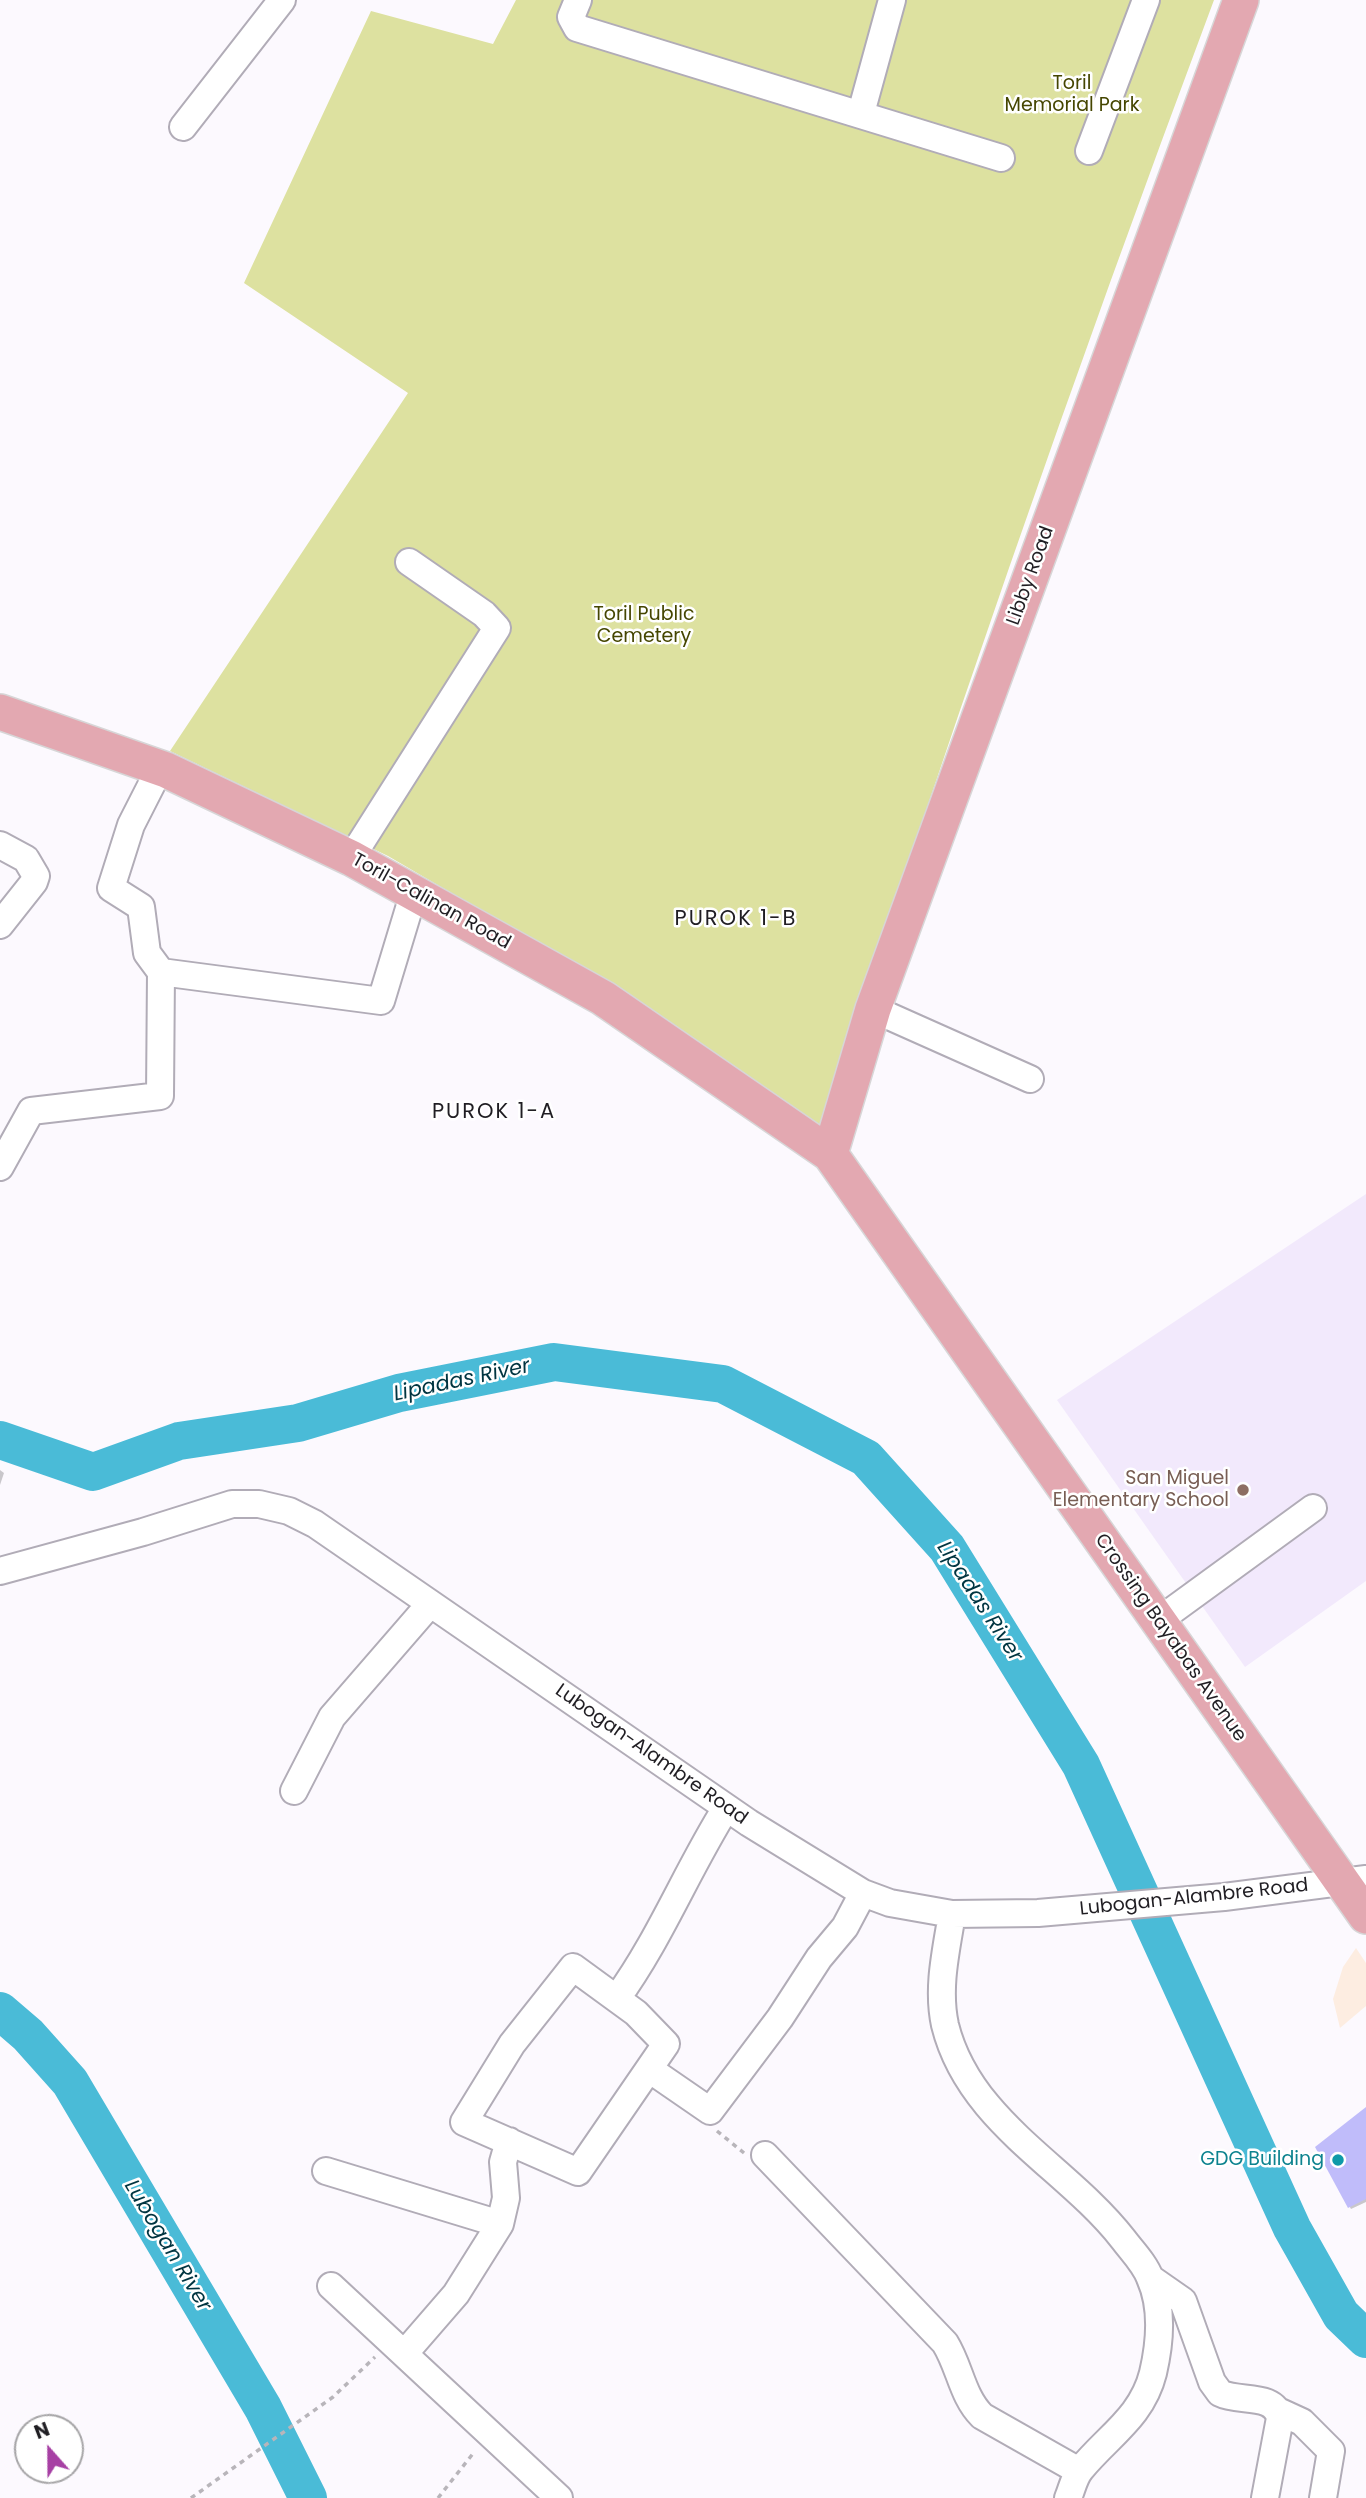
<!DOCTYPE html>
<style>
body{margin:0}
#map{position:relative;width:1366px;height:2498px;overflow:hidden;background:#fcf9fe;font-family:Poppins,sans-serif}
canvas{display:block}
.north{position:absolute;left:14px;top:2414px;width:70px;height:70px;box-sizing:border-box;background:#fff;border:2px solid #a6a5a7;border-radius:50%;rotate:339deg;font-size:19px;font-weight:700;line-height:28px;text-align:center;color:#201e23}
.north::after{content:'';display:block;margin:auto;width:24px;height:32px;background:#a740a4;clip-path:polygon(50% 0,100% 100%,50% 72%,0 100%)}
</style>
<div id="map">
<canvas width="1366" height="2498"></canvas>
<div class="north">N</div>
</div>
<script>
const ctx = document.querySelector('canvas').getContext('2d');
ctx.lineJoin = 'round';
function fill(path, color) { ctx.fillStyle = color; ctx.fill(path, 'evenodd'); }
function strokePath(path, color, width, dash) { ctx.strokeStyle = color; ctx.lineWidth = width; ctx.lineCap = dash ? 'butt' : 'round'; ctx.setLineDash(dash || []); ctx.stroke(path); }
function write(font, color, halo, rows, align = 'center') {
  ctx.font = font + ' Poppins,sans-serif'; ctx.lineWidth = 5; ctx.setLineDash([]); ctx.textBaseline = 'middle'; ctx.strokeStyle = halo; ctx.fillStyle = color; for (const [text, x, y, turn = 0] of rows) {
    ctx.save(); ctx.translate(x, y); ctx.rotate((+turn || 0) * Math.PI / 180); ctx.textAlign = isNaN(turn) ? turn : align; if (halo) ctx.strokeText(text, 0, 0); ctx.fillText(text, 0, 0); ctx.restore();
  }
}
fill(new Path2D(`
 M 1356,1948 L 1366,1963 L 1366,2006 L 1340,2028 L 1333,1999 L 1343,1967 Z`), '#fdede1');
fill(new Path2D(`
 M 1366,1194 L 1366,1581 L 1245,1667 L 1057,1400 Z`), '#f2e9fc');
fill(new Path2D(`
 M 516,0 L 1214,0 C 1073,376 942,755 818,1137 L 640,1003 L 388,856 L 170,751 L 408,393 L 244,283 L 371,11 L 493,44 Z`), '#dde1a0');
fill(new Path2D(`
 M 0,1470 L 4,1473 L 0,1485 Z
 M 1366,2110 L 1366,2202 L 1351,2209 L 1317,2147 Z`), '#0003');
strokePath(new Path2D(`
 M 0,1440 L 93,1472 L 179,1441 L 298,1423 L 399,1393 L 554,1362 L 723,1384 L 866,1458 L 947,1548 L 1081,1765 L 1292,2228 L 1341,2315 L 1366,2339
 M 0,2011 L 28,2035 L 70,2082 L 263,2408 L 308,2498`), '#4abbd7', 38);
fill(new Path2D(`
 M 1366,2107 L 1366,2199 L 1348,2208 L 1315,2147 Z`), '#c0bcfa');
const minor = new Path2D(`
 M 578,0 L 571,17 L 577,28 L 1001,158
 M 861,113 L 892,0
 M 183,127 L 282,0
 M 1089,151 L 1146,0
 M 0,845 L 26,859 L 36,876 L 34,882 L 0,925
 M 351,858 L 497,628 L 484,614 L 409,562
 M 161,972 L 381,1001 L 414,892
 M 873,1009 L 1030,1079
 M 0,1167 L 31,1111 L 160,1096 L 161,972 L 147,953 L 141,907 L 111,888 L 131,825 L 160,768
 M 0,1571 L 143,1532 L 232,1504 L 259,1504 L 289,1511 L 315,1524 L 749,1823 L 863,1893 L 890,1903 L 952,1914 L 1038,1913 L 1224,1897 L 1366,1879
 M 1158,1621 L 1313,1508
 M 294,1791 L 332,1717 L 430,1604
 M 952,1914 C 946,1951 937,1988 945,2025 C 969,2122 1066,2166 1123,2239 C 1132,2251 1145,2264 1150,2278 C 1163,2307 1160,2343 1153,2373 C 1142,2417 1108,2436 1081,2469 C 1074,2477 1072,2489 1068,2498
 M 573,1967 L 636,2013 L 666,2044 L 578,2172 L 464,2122 L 512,2044 Z
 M 617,1998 C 660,1939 687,1870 726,1808
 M 649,2069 L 710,2111 L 780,2018 L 819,1958 L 845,1927 L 863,1893
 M 765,2155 L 945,2343 C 960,2367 962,2396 982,2416 L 1079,2471
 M 326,2171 L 500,2224
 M 1150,2278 L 1183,2301 L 1212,2382 L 1220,2393 C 1239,2403 1274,2392 1280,2418 L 1265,2498
 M 331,2286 L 559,2498
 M 404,2354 L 456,2294 L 500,2224 L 506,2198 L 503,2162 L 509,2141
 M 1278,2411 L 1302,2422 L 1331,2451 L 1323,2498`);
const major = new Path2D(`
 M 0,712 L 166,770 L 351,858 L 603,998 L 830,1154 L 1366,1916
 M 830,1154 L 873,1009 L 1241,0`);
strokePath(minor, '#b1acb7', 30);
strokePath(major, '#d7d6d7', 38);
strokePath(new Path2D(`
 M 717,2131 L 744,2153
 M 191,2498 L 333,2397 L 375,2357
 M 438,2498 L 475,2451`), '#b8b5ba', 3.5, [5, 5]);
strokePath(minor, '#fff', 26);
strokePath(major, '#e3a8b1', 35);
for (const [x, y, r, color] of [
 [1243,1490,7,"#8d6e63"],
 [1338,2160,7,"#0f9aa8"]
]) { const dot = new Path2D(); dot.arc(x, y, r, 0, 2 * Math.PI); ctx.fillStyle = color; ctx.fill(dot); strokePath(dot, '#fff', 2.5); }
write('19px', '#454601', '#fff', [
 ["Toril",1072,84],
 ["Memorial Park",1072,106],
 ["Toril Public",644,615],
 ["Cemetery",644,637]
]);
write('19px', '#201e23', '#fff', [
 ["Libby Road",1031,576,-70],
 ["Toril-Calinan Road",431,902,29],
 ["Crossing Bayabas Avenue",1170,1638,55],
 ["Lubogan-Alambre Road",651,1755,35],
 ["Lubogan-Alambre Road",1194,1898,-6]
]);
write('19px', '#785e54', '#fff', [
 ["San Miguel",1229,1479],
 ["Elementary School",1229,1501]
], 'right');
write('19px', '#0d838f', '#fff', [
 ["GDG Building",1324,2160]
], 'right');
ctx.letterSpacing = '2px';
write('21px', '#201e23', '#fff', [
 ["PUROK 1-B",736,920],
 ["PUROK 1-A",494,1113]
]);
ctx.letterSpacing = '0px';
write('italic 21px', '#003541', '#fff', [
 ["Lipadas River",462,1381,-12],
 ["Lipadas River",979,1602,57],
 ["Lubogan River",167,2246,59]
]);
</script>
